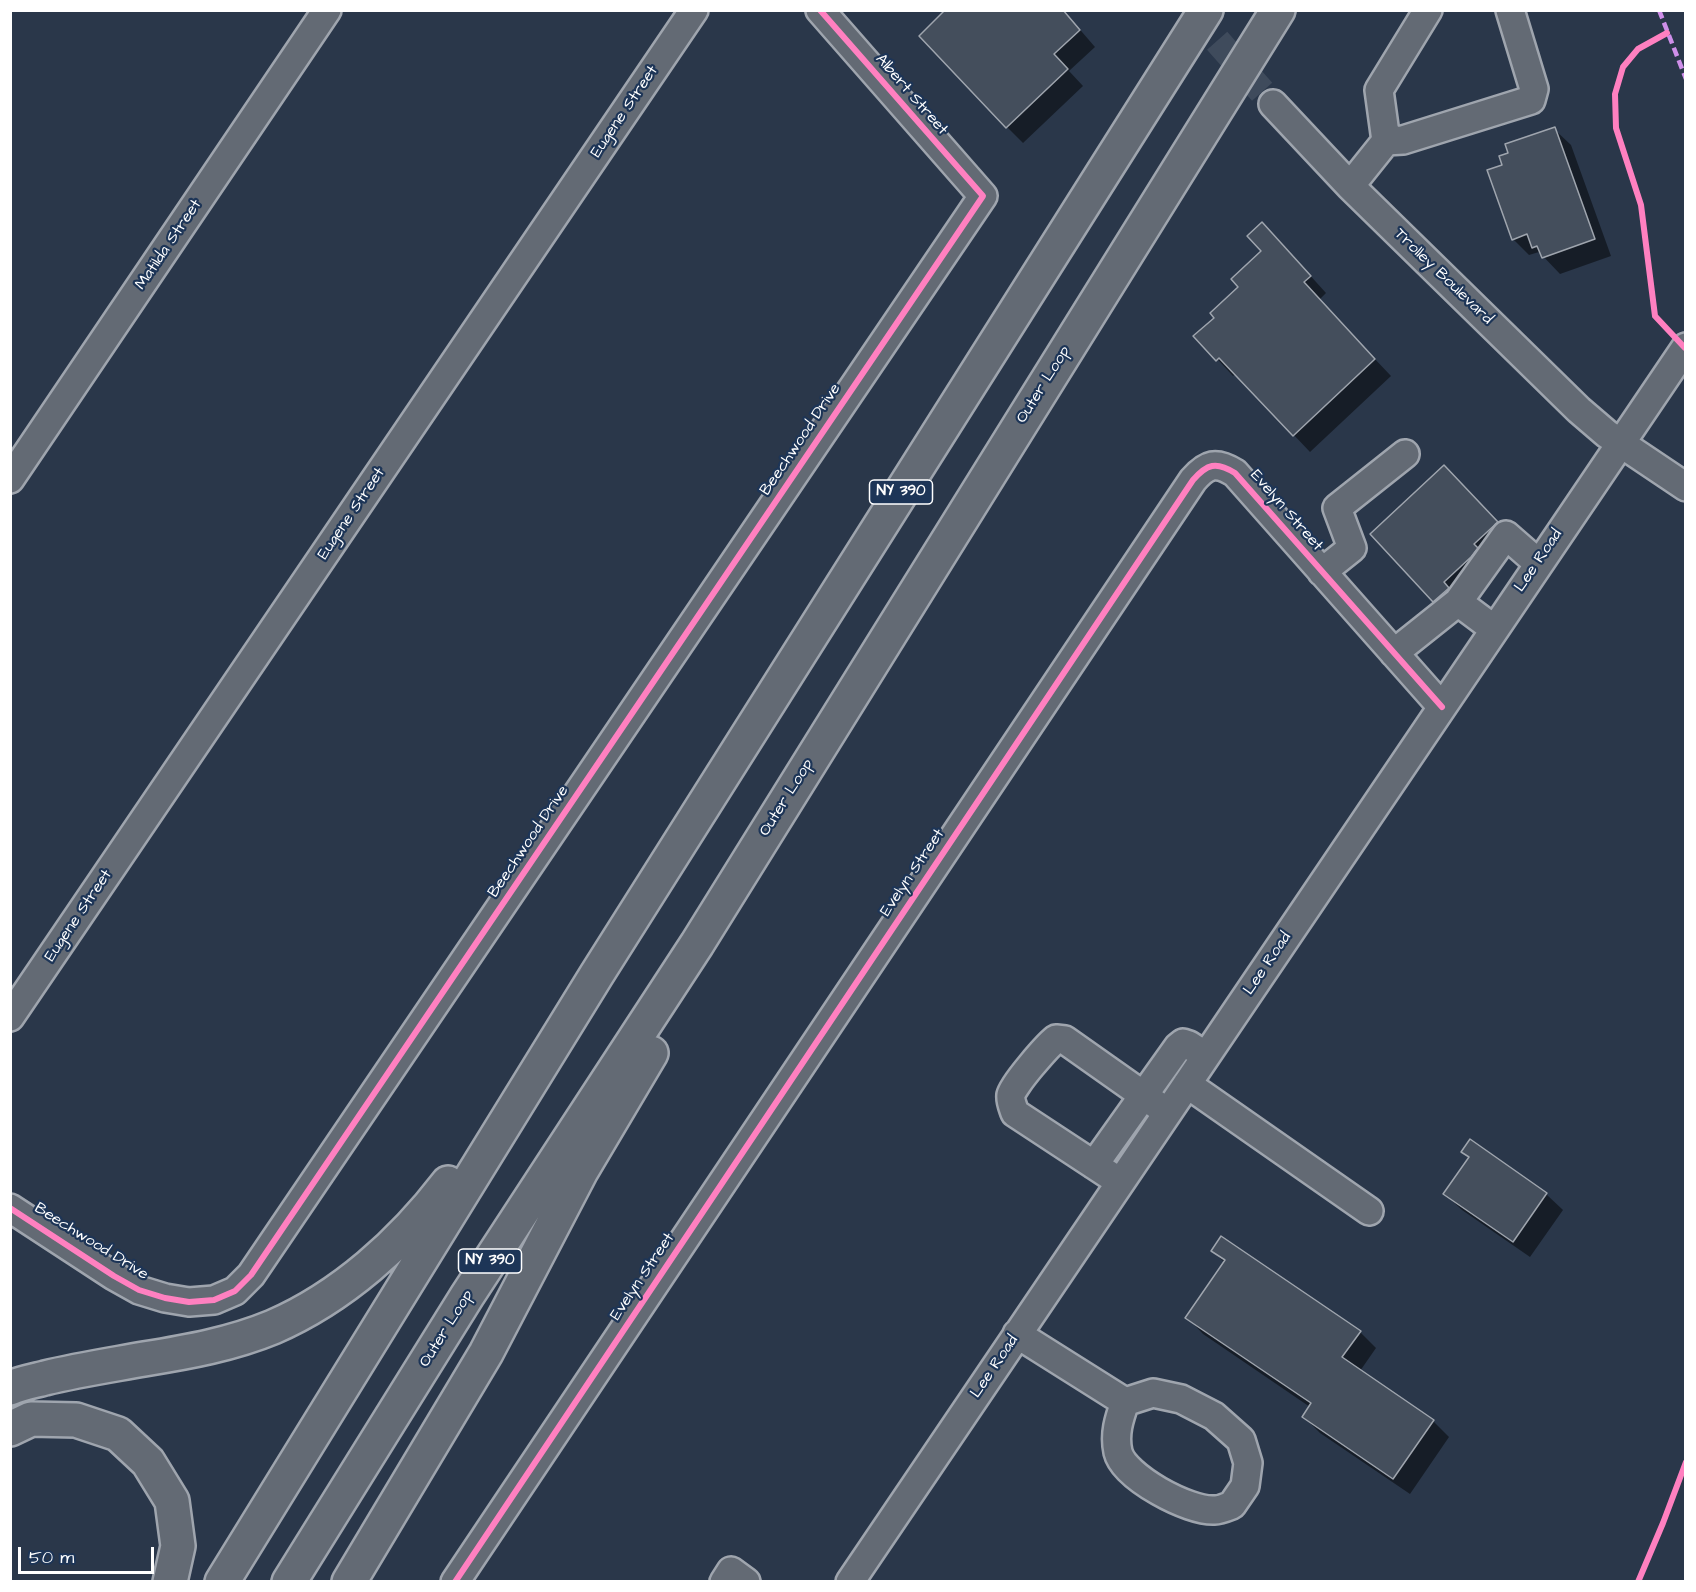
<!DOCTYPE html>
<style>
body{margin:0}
#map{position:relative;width:1696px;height:1592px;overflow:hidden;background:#2a374a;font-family:"Architects Daughter",sans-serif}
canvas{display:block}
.frame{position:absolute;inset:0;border:12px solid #fff;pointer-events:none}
.scale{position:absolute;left:18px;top:1547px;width:136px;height:27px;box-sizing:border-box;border:3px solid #fff;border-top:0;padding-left:8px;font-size:18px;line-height:21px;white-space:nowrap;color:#fff;-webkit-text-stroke:4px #1d3557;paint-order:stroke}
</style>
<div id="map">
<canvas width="1696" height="1592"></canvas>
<div class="frame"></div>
<div class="scale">50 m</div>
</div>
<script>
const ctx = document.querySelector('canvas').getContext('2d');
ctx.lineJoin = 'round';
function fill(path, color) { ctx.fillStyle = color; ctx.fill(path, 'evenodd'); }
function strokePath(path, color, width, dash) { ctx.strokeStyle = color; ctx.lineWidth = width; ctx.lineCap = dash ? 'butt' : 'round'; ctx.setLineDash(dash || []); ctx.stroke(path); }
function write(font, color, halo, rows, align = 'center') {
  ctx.font = font + ' "Architects Daughter",sans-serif'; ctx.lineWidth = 4.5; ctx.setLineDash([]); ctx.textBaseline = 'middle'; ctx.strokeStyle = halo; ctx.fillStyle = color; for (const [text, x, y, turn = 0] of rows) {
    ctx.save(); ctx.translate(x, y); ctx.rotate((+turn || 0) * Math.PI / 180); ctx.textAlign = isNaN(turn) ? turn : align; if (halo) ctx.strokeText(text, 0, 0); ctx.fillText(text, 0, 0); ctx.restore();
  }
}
fill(new Path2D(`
 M 1063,10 L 1095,47 L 1069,71 L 1083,86 L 1023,143 L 1007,127 Z
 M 1554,129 L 1571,145 L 1611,256 L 1560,274 L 1539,252 L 1529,255 L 1513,239 L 1504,166 Z
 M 1279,241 L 1326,293 L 1319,300 L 1391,376 L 1310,452 L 1236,374 L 1233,376 L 1196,336 L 1216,318 Z
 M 1461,483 L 1513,539 L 1450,617 L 1434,601 Z
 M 1463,1151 L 1546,1194 L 1563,1210 L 1530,1257 L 1462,1210 L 1445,1194 L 1470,1158 Z
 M 1213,1251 L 1360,1332 L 1376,1348 L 1360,1371 L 1433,1421 L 1449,1437 L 1410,1494 L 1320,1433 L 1304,1417 L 1310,1407 L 1203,1334 L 1187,1317 L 1225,1263 Z`), '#0007');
const building = new Path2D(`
 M 945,10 L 1063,10 L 1080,30 L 1054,54 L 1068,69 L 1006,128 L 919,36 Z
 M 1555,127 L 1595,239 L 1542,258 L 1537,246 L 1532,248 L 1527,234 L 1512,240 L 1487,170 L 1502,165 L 1499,156 L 1508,153 L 1505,144 Z
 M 1262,222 L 1311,276 L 1304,282 L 1375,359 L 1293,436 L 1219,358 L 1216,361 L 1193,336 L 1214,318 L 1210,313 L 1238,287 L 1231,279 L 1261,251 L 1247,236 Z
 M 1444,465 L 1498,522 L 1474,544 L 1478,548 L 1471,557 L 1444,582 L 1449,588 L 1433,602 L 1370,534 Z
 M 1470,1139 L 1547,1193 L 1513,1242 L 1443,1194 L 1469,1157 L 1461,1152 Z
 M 1221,1236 L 1361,1331 L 1342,1357 L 1434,1420 L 1393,1479 L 1302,1417 L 1311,1403 L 1185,1318 L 1225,1260 L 1211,1251 Z`);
fill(building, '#444e5c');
strokePath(building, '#9fa5ae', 1.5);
strokePath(new Path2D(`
 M 1190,10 L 1273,104`), '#3f4b5c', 27, [27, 14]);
const minor = new Path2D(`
 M 1273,104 L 1350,186 L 1579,410 L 1607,434 L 1686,487
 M 1386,141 L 1403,140 L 1531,100 L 1534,89 L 1510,10
 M 1350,186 L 1386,141 L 1379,90 L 1428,10
 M 10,479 L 327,10
 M 1322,572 L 1352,548 L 1337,508 L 1405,454
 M 1458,602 L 1506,535 L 1538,563
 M 1394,653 L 1458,602 L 1494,629
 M 10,1017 L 694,10
 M 1187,1084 L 1369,1211
 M 1094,1165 L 1178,1047 L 1183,1043 L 1189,1045 L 1206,1056
 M 1120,1182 L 1015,1113 C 1013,1107 1010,1101 1011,1095 C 1013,1085 1047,1046 1056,1039 L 1065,1040 L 1167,1112
 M 10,1208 L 114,1276 L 139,1290 L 165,1298 L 189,1302 L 214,1300 L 235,1291 L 251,1275 L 983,196 L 820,10
 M 1017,1334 L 1125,1402 L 1153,1393 L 1181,1399 L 1214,1416 L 1241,1440 L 1248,1463 L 1245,1486 L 1232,1505 C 1227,1507 1220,1510 1215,1510 C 1189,1512 1124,1477 1118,1452 C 1114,1434 1119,1419 1125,1402
 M 455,1582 L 1193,480 C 1207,464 1216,461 1235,473 L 1442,707
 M 724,1582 L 731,1571 L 746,1582
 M 850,1582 L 1686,347`);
const highway = new Path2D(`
 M 10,1388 C 21,1383 34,1381 45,1378 C 78,1370 111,1365 144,1359 C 188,1352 232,1344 273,1327 C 342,1297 402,1243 448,1183
 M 10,1429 L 31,1419 L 76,1420 L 118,1434 L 148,1462 L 172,1501 L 178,1546 L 170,1582
 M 222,1582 L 597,974 L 1206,10
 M 289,1582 L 467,1296 L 697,944 L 1278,10
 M 349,1582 L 486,1353 L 581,1171 L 651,1053`);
strokePath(minor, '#9fa5ae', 32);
strokePath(highway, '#9fa5ae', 38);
strokePath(minor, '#636a74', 27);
strokePath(highway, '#636a74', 33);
strokePath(new Path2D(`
 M 1659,10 L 1686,79`), '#ce8fe9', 4.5, [9, 4.5]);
strokePath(new Path2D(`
 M 1667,33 L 1638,49 L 1623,67 L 1615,94 L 1616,128 L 1641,205 L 1655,316 L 1685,348
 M 10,1208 L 114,1276 L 139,1290 L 165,1298 L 189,1302 L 214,1300 L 235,1291 L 251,1275 L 983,196 L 820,10
 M 455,1582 L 1193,480 C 1207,464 1216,461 1235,473 L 1442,707
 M 1638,1582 L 1663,1523 L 1686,1462`), '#ff80c0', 6);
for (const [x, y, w] of [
 [901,492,63],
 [490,1261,63]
]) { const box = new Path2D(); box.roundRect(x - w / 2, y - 12, w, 24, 4.5); ctx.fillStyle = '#1d3557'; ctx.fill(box); strokePath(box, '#fff', 1.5); }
write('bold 15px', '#fff', null, [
 ["NY 390",901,492],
 ["NY 390",490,1261]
]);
write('16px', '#fff', '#1d3557', [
 ["Albert Street",911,95,49],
 ["Eugene Street",625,112,-56],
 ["Matilda Street",169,245,-56],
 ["Trolley Boulevard",1443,277,44],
 ["Outer Loop",1044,385,-58],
 ["Beechwood Drive",801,440,-56],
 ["Evelyn Street",1286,511,49],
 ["Eugene Street",352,514,-56],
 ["Lee Road",1539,561,-56],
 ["Outer Loop",787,798,-58],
 ["Beechwood Drive",529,842,-56],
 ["Evelyn Street",913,873,-56],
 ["Eugene Street",79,916,-56],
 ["Lee Road",1268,964,-56],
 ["Beechwood Drive",91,1242,32],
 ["Evelyn Street",643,1277,-56],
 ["Outer Loop",447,1329,-58],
 ["Lee Road",995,1367,-56]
]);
</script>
